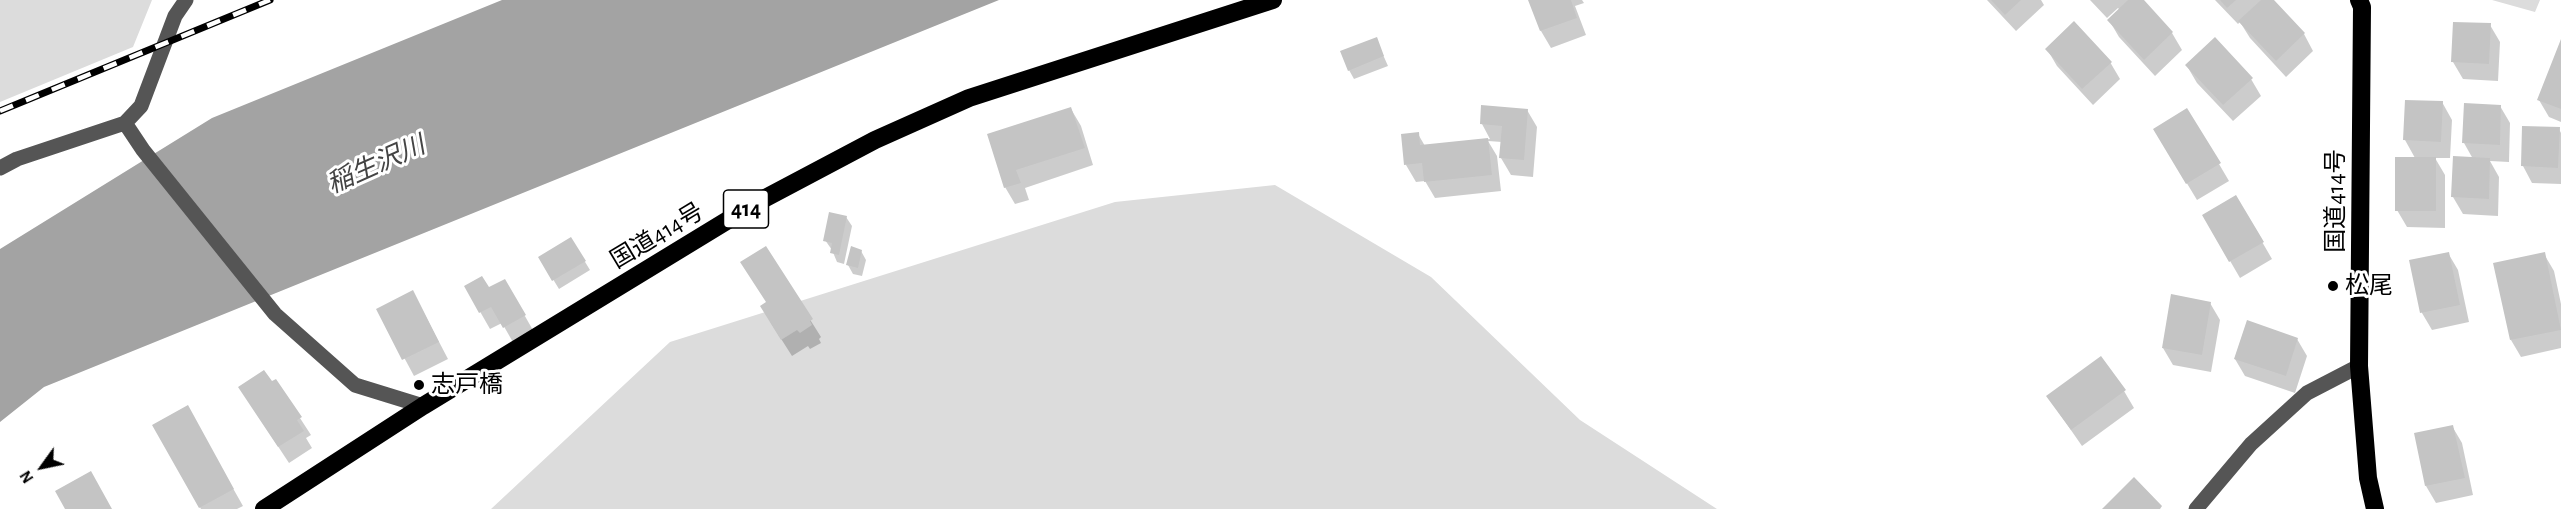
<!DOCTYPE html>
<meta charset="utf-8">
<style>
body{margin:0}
#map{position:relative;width:2561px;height:509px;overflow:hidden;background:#fff;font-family:"Alegreya Sans",sans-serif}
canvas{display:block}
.north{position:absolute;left:12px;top:437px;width:60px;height:60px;-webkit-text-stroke:4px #fff;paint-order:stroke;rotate:237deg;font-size:16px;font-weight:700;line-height:24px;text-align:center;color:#000}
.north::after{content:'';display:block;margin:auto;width:21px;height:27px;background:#000;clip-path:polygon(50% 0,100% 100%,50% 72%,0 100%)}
</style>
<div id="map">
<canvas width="2561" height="509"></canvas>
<div class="north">N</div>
</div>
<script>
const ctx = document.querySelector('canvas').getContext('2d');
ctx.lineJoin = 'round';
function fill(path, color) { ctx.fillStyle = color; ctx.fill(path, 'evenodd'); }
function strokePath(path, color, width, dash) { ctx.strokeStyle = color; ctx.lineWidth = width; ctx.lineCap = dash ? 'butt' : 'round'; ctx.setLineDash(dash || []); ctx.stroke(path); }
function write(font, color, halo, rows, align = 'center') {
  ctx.font = font + ' "Alegreya Sans","Noto Sans JP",sans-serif'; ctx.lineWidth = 6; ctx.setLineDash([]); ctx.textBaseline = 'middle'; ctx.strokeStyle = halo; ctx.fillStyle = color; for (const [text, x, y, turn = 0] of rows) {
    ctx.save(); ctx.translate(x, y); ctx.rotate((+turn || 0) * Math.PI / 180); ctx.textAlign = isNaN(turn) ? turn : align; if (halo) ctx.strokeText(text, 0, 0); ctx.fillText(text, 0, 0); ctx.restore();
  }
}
fill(new Path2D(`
 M 0,0 L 152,0 L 133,47 L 0,102 Z
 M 2492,0 L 2540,0 L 2535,12 Z
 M 1275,185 L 1431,277 L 1580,420 L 1717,509 L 491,509 L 670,342 L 1115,202 Z`), '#dcdcdc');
fill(new Path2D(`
 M 502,0 L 999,0 L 44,387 L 0,422 L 0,249 L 212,118 Z`), '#a3a3a3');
fill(new Path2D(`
 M 1530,0 L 1582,0 L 1584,3 L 1575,6 L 1586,35 L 1551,48 L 1541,31 Z
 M 1987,0 L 2041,0 L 2044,5 L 2016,31 Z
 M 2090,0 L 2142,0 L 2172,33 L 2182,50 L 2155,76 L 2119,37 L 2109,20 L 2120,10 L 2118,8 L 2107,18 Z
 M 2215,0 L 2272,0 L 2304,34 L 2313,51 L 2286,77 L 2250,38 L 2240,22 L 2238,24 Z
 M 2490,25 L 2500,42 L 2498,81 L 2463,79 L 2453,62 Z
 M 1376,39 L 1388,66 L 1354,79 L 1349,70 Z
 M 2561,43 L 2561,122 L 2549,117 L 2539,100 Z
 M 2047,49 L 2110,62 L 2120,79 L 2093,105 L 2057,66 Z
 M 2187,66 L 2251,79 L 2261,96 L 2233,121 L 2197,83 Z
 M 2442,102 L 2452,120 L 2450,158 L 2435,158 L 2445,175 L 2445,228 L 2407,227 L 2397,210 L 2415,158 L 2405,140 Z
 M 2500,106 L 2510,123 L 2509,162 L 2490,161 L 2499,177 L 2498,216 L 2463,214 L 2453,197 L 2473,159 L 2464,143 Z
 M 1071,109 L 1081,126 L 1093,165 L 1025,188 L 1029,200 L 1015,204 L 1005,187 L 989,135 Z
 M 1527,110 L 1537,127 L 1533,177 L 1511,175 L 1501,158 L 1502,142 L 1488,141 L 1497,156 L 1501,191 L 1435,198 L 1425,181 L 1416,182 L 1406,165 L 1418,134 L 1425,146 L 1490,139 L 1482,124 Z
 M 2524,128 L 2559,129 L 2561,133 L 2561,184 L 2532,183 L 2523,166 Z
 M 2165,147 L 2219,164 L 2229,181 L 2197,200 Z
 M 2236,197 L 2272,259 L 2240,278 L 2204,216 Z
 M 846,217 L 852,226 L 844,264 L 837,262 L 832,250 L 825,240 Z
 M 571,239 L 590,270 L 559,289 L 540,258 Z
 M 765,248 L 821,337 L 819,339 L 821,343 L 810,349 L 808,346 L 792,356 L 771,323 L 767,303 Z
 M 861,251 L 866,260 L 862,276 L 853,274 L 848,265 Z
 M 2448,253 L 2458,270 L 2469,322 L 2432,330 L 2422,313 L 2411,261 Z
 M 2544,254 L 2554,271 L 2561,304 L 2561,348 L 2521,357 L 2511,340 Z
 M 505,281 L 534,332 L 514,344 L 502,323 L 490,329 L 466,287 L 489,289 Z
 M 413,292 L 448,359 L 414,376 L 378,309 Z
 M 2210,303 L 2220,320 L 2211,372 L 2173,365 L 2163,348 Z
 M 2297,339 L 2307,356 L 2295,393 L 2245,376 L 2235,359 Z
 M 276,381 L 311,435 L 306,438 L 312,448 L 289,463 L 250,404 Z
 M 2124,391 L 2134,408 L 2082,446 L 2048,397 Z
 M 187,407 L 243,506 L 237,509 L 201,509 L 154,426 Z
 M 2452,426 L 2462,443 L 2473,495 L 2436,503 L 2426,486 Z`), '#0003');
fill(new Path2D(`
 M 1528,0 L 1571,0 L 1577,18 L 1540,31 Z
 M 1991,0 L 2021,0 L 2005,15 Z
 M 2128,0 L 2144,0 L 2173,32 L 2144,60 L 2107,20 Z
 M 2220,0 L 2236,0 L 2227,8 Z
 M 2261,0 L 2274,0 L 2305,33 L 2276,61 L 2238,21 Z
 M 2074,21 L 2112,62 L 2082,89 L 2045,49 Z
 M 2453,22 L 2491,23 L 2489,64 L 2451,62 Z
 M 1377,37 L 1384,56 L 1348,71 L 1340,51 Z
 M 2215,37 L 2253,78 L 2223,105 L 2185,65 Z
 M 2561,39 L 2561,109 L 2537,100 Z
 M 2405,100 L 2443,101 L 2441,142 L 2403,140 Z
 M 2464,103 L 2501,105 L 2500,145 L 2462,143 Z
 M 1481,105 L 1528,109 L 1524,160 L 1499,158 L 1502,126 L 1480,124 Z
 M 1071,107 L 1085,148 L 1016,170 L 1021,183 L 1004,188 L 987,134 Z
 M 2187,108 L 2221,163 L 2186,184 L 2153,129 Z
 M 2522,126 L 2560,127 L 2558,168 L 2521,166 Z
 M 1419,132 L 1420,145 L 1488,138 L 1492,175 L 1424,182 L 1422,163 L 1404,165 L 1401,134 Z
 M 2453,156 L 2490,158 L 2489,199 L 2451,197 Z
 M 2395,157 L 2436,157 L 2436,211 L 2395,211 Z
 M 2236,195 L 2264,242 L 2229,262 L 2202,215 Z
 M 829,212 L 847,216 L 839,255 L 830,253 L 832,243 L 823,241 Z
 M 571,237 L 586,261 L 552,281 L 538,257 Z
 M 766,246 L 813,319 L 810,321 L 812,325 L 800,333 L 797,330 L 781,340 L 760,306 L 766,302 L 740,262 Z
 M 851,246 L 862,250 L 858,268 L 846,265 Z
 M 2449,252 L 2460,305 L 2420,313 L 2409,260 Z
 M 2545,252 L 2561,330 L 2510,340 L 2493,263 Z
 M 482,276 L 489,287 L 505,279 L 526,315 L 503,328 L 491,307 L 479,313 L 464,286 Z
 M 413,290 L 439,342 L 402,360 L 376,309 Z
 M 2171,294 L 2211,302 L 2202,355 L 2162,348 Z
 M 2247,320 L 2298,338 L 2286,376 L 2234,359 Z
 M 2101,356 L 2126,390 L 2071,430 L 2046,396 Z
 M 264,370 L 272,381 L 276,379 L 302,417 L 297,420 L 304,431 L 278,447 L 238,387 Z
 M 188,405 L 234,489 L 199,508 L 152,425 Z
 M 2453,425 L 2465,478 L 2425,486 L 2414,433 Z
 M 91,471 L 112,509 L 65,509 L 55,491 Z
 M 2134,477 L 2162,506 L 2160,509 L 2102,509 Z`), '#c4c4c4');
strokePath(new Path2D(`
 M 125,123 L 143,150 L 275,314 L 355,385 L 423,406
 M 0,168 L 17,159 L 125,123 L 141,106 L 175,16 L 186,0
 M 2196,509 L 2251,444 L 2307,393 L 2359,366`), '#555', 15);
strokePath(new Path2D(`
 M 2359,0 L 2362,7 L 2359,366 L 2368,478 L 2375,509
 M 264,509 L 423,406 L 756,203 L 875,140 L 969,98 L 1273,0`), '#000', 18);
const rail = new Path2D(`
 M 0,111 L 270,0`);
strokePath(rail, '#000', 7);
strokePath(rail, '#fff', 4.5, [14]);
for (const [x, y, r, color] of [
 [2333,286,6,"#000"],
 [419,385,6,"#000"]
]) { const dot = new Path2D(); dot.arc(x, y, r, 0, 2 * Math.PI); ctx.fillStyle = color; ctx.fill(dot); strokePath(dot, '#fff', 2); }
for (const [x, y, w] of [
 [746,209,45]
]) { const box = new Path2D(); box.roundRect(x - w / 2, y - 19, w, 38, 4.5); ctx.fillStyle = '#fff'; ctx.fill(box); strokePath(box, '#000', 1.5); }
write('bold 22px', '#000', null, [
 ["414",746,209]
]);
write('24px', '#000', '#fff', [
 ["国道414号",2336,201,-90],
 ["国道414号",657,236,-31]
]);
write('24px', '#000', '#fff', [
 ["松尾",2345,286],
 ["志戸橋",431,385]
], 'left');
write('italic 26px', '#444', '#fff', [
 ["稲生沢川",376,165,-24]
]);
</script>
